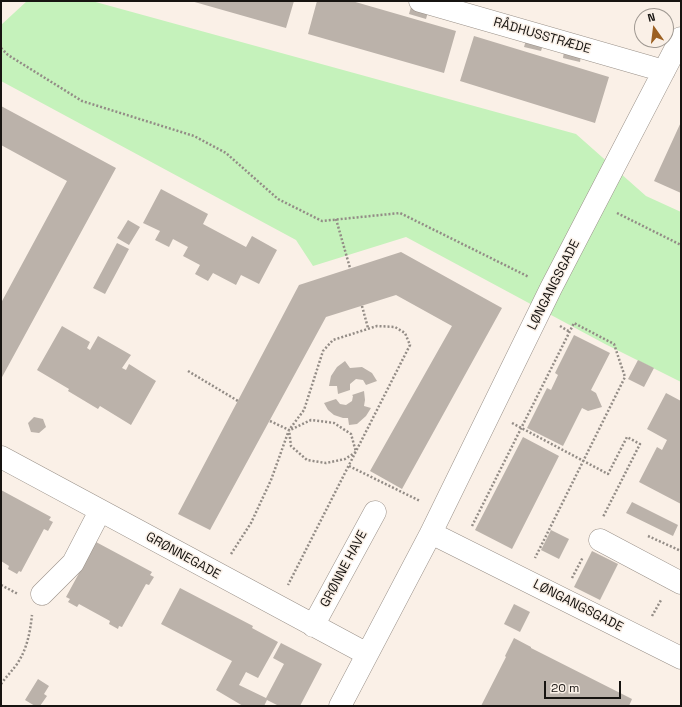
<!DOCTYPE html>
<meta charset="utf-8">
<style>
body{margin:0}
#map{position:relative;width:682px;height:707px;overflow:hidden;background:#faf0e7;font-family:"Space Grotesk",sans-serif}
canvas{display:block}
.frame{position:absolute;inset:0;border:2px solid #171411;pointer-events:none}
.north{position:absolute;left:634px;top:8px;width:40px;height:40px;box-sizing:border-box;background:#faf0e7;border:1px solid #9f9891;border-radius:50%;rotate:346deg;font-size:11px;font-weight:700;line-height:16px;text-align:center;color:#171411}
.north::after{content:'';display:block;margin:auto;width:14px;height:18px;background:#9c6022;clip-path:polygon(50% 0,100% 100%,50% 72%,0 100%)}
.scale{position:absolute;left:544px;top:681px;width:77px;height:18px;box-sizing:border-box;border:2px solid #171411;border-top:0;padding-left:5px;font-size:12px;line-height:14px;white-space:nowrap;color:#171411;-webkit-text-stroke:3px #faf0e7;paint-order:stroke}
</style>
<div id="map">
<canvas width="682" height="707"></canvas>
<div class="frame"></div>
<div class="north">N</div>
<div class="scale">20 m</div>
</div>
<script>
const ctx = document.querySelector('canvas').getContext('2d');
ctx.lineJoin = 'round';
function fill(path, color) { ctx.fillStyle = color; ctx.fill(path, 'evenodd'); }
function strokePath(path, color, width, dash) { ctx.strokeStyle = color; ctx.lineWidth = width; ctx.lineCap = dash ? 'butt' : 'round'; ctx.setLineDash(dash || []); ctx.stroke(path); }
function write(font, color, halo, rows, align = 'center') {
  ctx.font = font + ' "Space Grotesk",sans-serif'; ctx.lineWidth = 3; ctx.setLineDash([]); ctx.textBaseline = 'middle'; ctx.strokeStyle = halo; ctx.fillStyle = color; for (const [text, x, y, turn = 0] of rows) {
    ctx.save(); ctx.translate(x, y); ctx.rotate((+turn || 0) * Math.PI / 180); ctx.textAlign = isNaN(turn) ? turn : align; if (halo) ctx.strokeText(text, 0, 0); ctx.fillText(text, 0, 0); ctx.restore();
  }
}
fill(new Path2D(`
 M 27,1 L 92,1 L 576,134 L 646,196 L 681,212 L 681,382 L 605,344 L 406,237 L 313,266 L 296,240 L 1,81 L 1,25 Z`), '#c5f2bb');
fill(new Path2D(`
 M 191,1 L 294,1 L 286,28 Z
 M 317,1 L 352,1 L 456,31 L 444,73 L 308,34 Z
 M 411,7 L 428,12 L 426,19 L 409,14 Z
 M 474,36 L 609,77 L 595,123 L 460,81 Z
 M 526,40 L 543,45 L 541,51 L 524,47 Z
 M 564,51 L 581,56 L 580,62 L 563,58 Z
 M 1,106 L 116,168 L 1,379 L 1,303 L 67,181 L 1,145 Z
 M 681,122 L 681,193 L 654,181 Z
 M 161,189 L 208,214 L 203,224 L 246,247 L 252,236 L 277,250 L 259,284 L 241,275 L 236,285 L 213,273 L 208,281 L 195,274 L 200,265 L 183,256 L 188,247 L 173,239 L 169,247 L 155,240 L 160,231 L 143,223 Z
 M 128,220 L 140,227 L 129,245 L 117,238 Z
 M 117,243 L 129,249 L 105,294 L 93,288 Z
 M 401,252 L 502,308 L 402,489 L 370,471 L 452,326 L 396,295 L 326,317 L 210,530 L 178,514 L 299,285 Z
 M 62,326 L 90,342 L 87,348 L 90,350 L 98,336 L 131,355 L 122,368 L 126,370 L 129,364 L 156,381 L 131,425 L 100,406 L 98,409 L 68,391 L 69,389 L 37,370 Z
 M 574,335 L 610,353 L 591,390 L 596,393 L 602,407 L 588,411 L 582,408 L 563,446 L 527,428 L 547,388 L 551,390 L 558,375 L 555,373 Z
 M 638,360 L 654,368 L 644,387 L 628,379 Z
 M 345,361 L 350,368 L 362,367 L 372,373 L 377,381 L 366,385 L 363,380 L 356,379 L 350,384 L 350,390 L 338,394 L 337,386 L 329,386 L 331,376 L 337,367 Z
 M 364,391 L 365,400 L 364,406 L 371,408 L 366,416 L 357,424 L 349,425 L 348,418 L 343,418 L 334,415 L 328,410 L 324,403 L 336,399 L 340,404 L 346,405 L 352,401 L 353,396 L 352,395 Z
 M 666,393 L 681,401 L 681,504 L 639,482 L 657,447 L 662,450 L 667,440 L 647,429 Z
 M 34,417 L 43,419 L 46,427 L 39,433 L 31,432 L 28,423 Z
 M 523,437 L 559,456 L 512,549 L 475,530 Z
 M 1,490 L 51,517 L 49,520 L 53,522 L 48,531 L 44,529 L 21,572 L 19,571 L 17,574 L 8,569 L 9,566 L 1,561 Z
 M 632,502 L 678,525 L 673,536 L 626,513 Z
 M 551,530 L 569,539 L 559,559 L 541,550 Z
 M 96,542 L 152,572 L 150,575 L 154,577 L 149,585 L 146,584 L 122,627 L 119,626 L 118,629 L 109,624 L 110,621 L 79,604 L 77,607 L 68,602 L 70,599 L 66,597 Z
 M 592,551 L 618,564 L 600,600 L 574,587 Z
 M 180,588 L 253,626 L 252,628 L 278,642 L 258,678 L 246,672 L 239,685 L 266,698 L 284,664 L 273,658 L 281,643 L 322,664 L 300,706 L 279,706 L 267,700 L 264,706 L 243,706 L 216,690 L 232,661 L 161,624 Z
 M 514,604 L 530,612 L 520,632 L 504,624 Z
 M 514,638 L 531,647 L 531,648 L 632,699 L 629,706 L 481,706 L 506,657 L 505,656 Z
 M 38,679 L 49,686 L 44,694 L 47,696 L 40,706 L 35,706 L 25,700 Z`), '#bbb2aa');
const minor = new Path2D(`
 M 420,1 L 664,71
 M 1,457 L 367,654
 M 431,533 L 681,658
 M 600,540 L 681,583
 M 42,594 L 73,563 L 100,511
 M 313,626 L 375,512
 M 340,706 L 431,533 L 551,288 L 681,38`);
strokePath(minor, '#999088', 23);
strokePath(new Path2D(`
 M 1,48 L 8,55 L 82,101 L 194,136 L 226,153 L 278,199 L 322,221 L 400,213 L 529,277
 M 617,213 L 681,245
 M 336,219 L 350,268
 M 362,306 L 368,328
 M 560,326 L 570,332
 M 188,371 L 238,401
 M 270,421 L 289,430 L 291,446 L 307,460 L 326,463 L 345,459 L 356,452 L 351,434 L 334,423 L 311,420 L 290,430
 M 512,423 L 608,474 L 627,437 L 640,444 L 603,517
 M 349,466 L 420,501
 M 472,526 L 574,323 L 614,344 L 625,377 L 535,558
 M 648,536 L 681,551
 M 231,554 L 251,523 L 271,480 L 289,430 L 304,410 L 323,351 L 333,340 L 377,326 L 395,327 L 405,333 L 410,345 L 288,585
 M 572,578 L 583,557
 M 1,585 L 18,594
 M 652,616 L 661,600
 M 1,684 C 6,677 12,671 17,664 C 27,649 30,633 32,615`), '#938c86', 2.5, [2, 2]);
strokePath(minor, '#fff', 22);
write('13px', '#171411', '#faf0e7', [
 ["RÅDHUSSTRÆDE",542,36,16],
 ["LØNGANGSGADE",554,285,-63],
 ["GRØNNEGADE",183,556,29],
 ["GRØNNE HAVE",344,569,-62],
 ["LØNGANGSGADE",578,606,27]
]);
</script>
